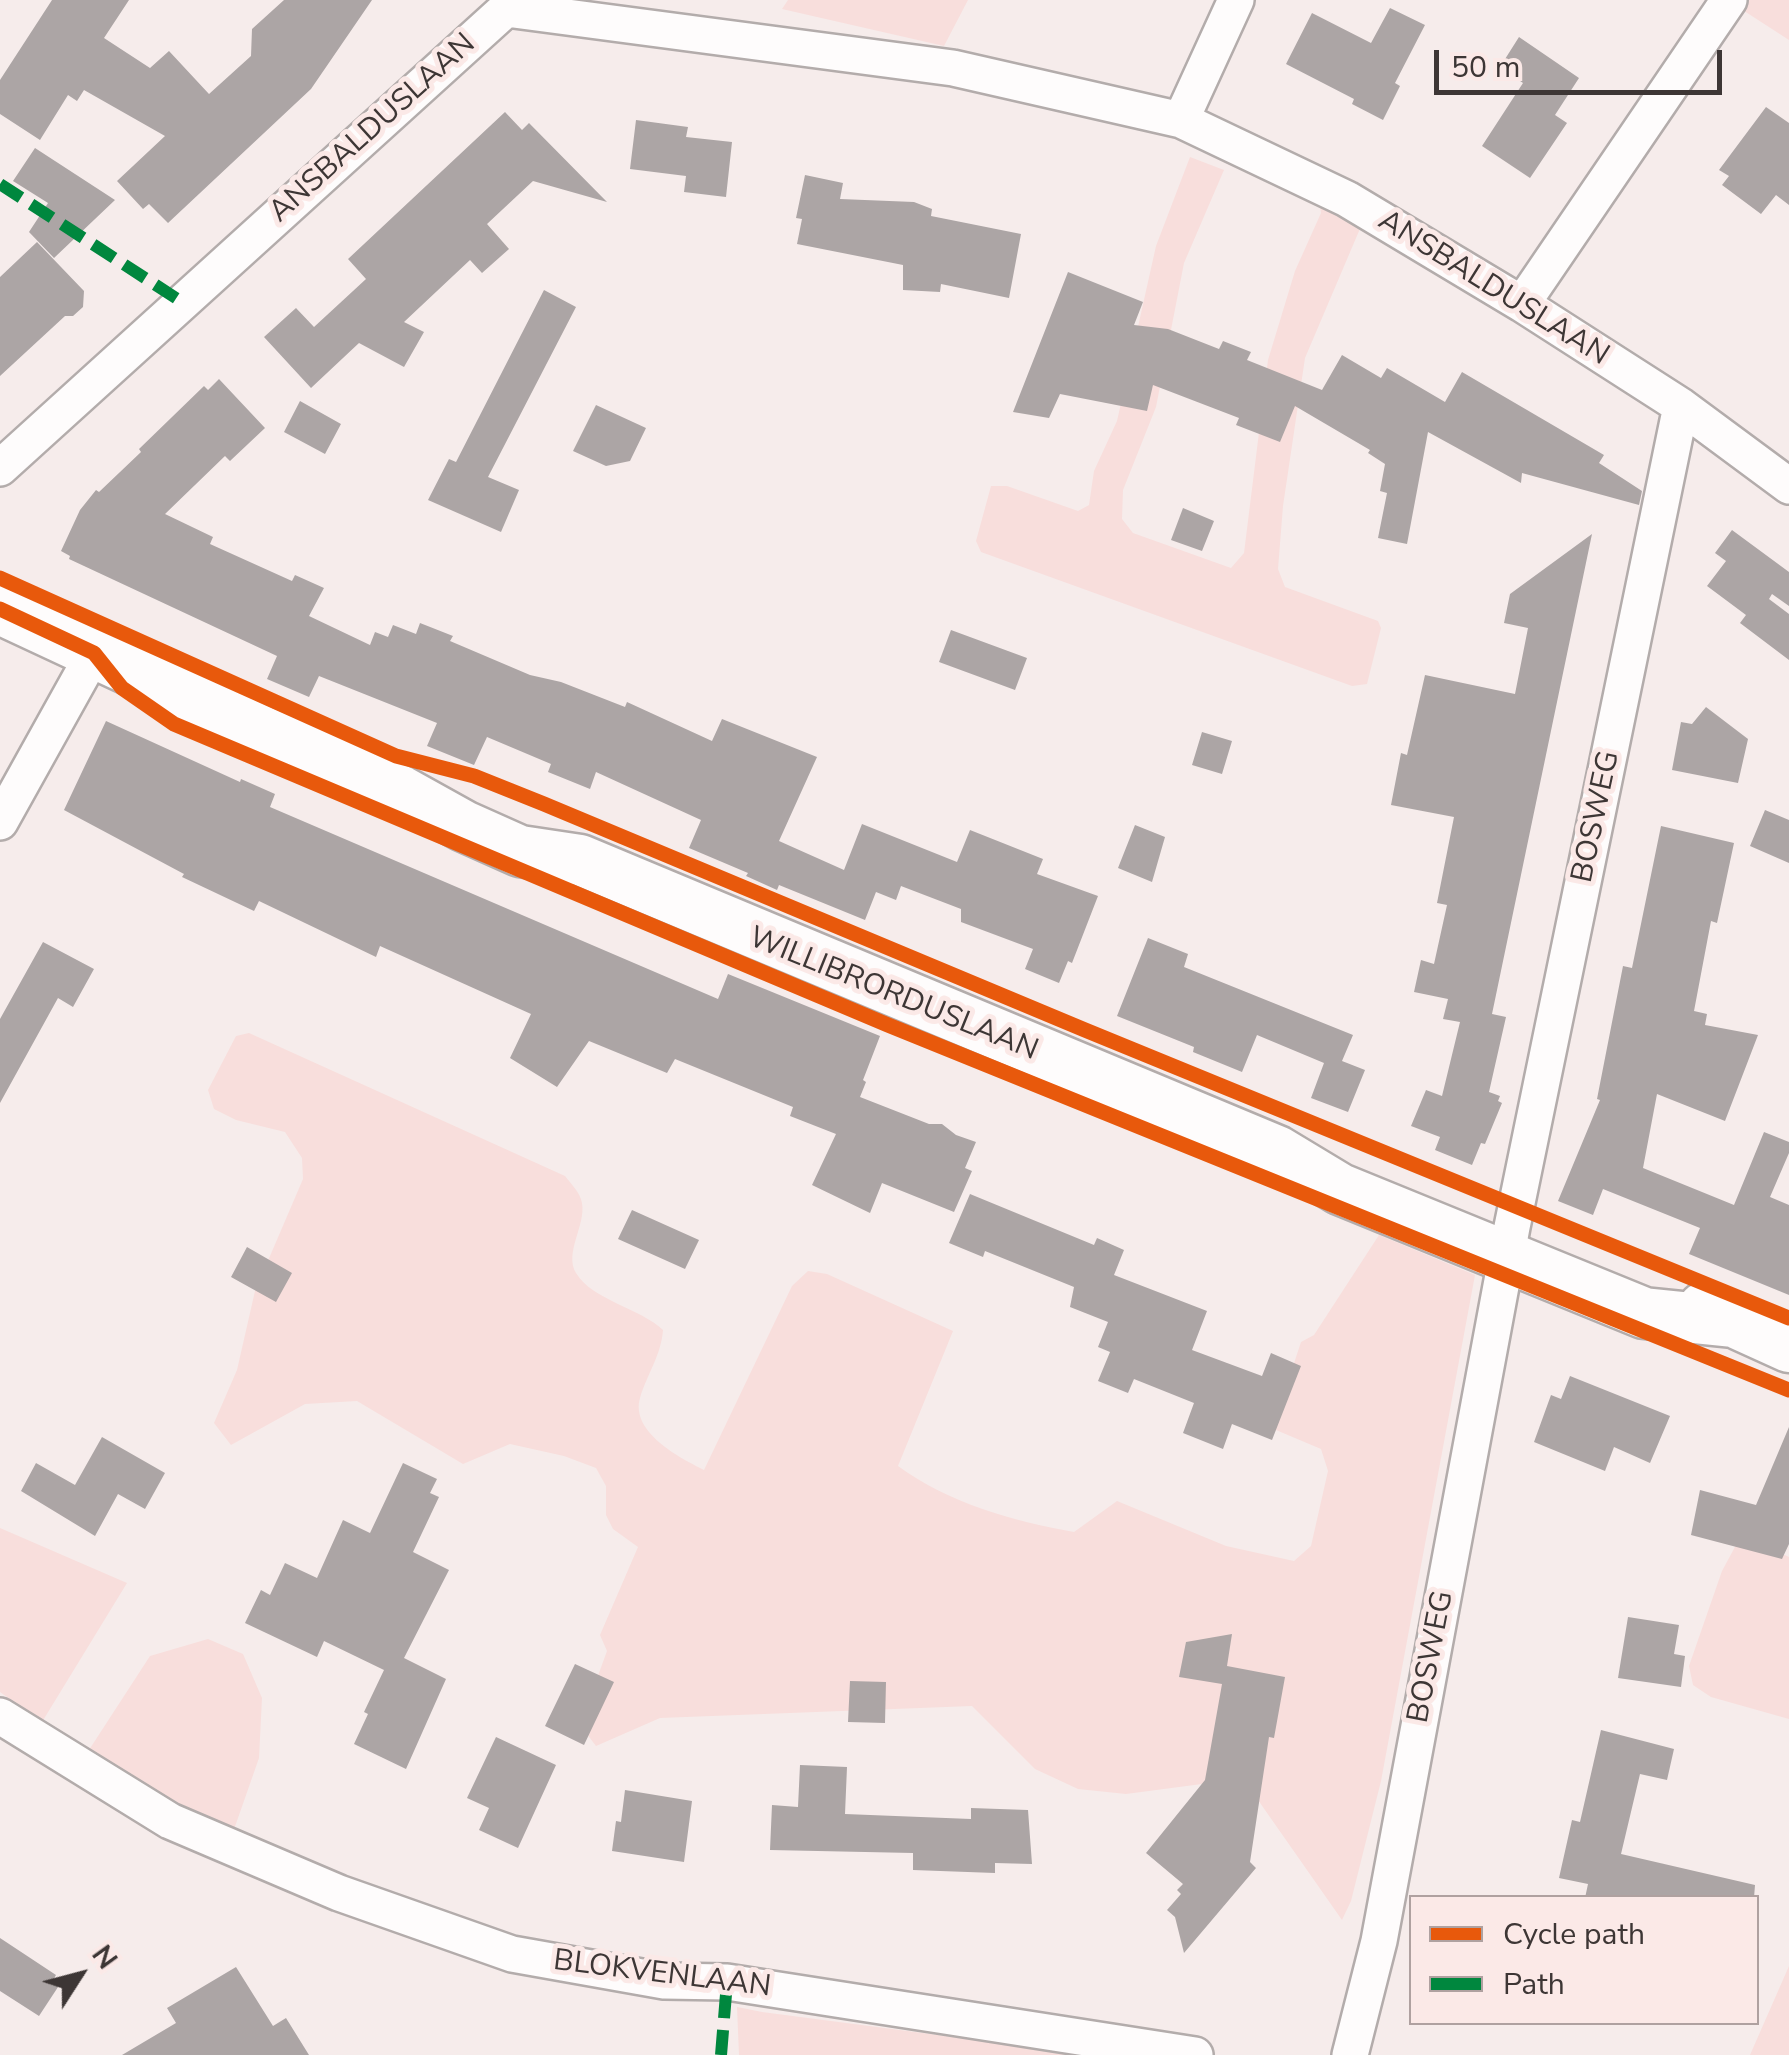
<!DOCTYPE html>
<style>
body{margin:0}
#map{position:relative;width:1789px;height:2055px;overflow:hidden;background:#f6eceb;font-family:"Nunito Sans",sans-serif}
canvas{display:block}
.legend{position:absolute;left:1409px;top:1895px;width:350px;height:130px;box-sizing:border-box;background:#fbe9e7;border:2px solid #afa1a0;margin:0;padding:12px 18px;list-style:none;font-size:30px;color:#3d3635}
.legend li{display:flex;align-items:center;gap:20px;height:50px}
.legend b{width:50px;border:2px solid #afa1a0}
.north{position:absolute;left:30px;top:1925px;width:100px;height:100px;-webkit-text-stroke:8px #fbe9e7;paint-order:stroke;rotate:54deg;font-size:28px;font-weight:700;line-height:40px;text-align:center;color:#3d3635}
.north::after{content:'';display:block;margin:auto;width:35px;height:45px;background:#3d3635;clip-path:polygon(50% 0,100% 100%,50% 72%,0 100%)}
.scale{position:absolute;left:1434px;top:50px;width:288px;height:45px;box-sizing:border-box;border:5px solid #3d3635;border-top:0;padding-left:12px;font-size:30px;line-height:35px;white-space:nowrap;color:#3d3635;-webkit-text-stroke:8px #fbe9e7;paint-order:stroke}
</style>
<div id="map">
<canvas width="1789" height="2055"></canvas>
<ul class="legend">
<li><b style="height:12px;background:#e8590c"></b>Cycle path</li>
<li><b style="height:12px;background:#00873e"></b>Path</li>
</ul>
<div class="north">N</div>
<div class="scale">50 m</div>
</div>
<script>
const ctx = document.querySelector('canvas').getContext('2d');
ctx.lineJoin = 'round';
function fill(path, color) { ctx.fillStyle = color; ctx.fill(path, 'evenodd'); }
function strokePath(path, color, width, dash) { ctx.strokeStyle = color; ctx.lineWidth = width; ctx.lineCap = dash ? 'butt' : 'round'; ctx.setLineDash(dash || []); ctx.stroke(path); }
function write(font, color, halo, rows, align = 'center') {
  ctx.font = font + ' "Nunito Sans",sans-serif'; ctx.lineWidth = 10; ctx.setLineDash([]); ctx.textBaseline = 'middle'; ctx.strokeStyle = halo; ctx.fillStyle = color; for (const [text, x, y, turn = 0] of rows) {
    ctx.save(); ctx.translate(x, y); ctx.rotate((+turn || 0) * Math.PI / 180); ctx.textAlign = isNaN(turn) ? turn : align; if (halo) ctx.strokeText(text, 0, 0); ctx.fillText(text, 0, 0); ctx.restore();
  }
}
fill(new Path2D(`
 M 788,0 L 968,0 L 944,46 L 782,9 Z
 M 1743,0 L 1789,0 L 1789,40 L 1738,7 Z
 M 1190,157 L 1224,170 L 1184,263 L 1156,407 L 1123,490 L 1122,519 L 1133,533 L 1231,568 L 1244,553 L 1268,360 L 1295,271 L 1321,213 L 1320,206 L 1362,224 L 1305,358 L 1283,506 L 1278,569 L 1285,587 L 1378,621 L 1381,628 L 1367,684 L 1352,686 L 981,552 L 976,541 L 991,486 L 1007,486 L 1078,511 L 1089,505 L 1094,471 L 1117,421 L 1156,246 Z
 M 249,1033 L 565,1176 C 571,1184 580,1192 582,1203 C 586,1225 564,1253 576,1273 C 592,1300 640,1308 663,1330 C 661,1356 647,1374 640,1398 C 630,1432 680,1458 704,1470 L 792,1286 L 808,1271 L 827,1274 L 953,1331 L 898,1466 C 949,1503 1012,1521 1074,1532 L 1117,1501 L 1226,1546 L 1294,1561 L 1311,1546 L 1328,1471 L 1321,1449 L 1276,1430 L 1275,1421 L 1301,1342 L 1314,1335 L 1379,1235 L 1475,1275 L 1381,1781 L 1351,1901 L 1342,1920 L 1258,1800 L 1217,1782 L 1126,1794 L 1078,1789 L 1035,1769 L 972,1706 L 660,1718 L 596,1746 L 580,1725 L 607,1651 L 600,1635 L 638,1547 L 613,1529 L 606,1515 L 606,1486 L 596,1468 L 564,1456 L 510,1444 L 463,1464 L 357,1401 L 305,1404 L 231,1445 L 214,1423 L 237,1370 L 255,1291 L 303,1179 L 302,1158 L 285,1132 L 236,1120 L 214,1109 L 208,1090 L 236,1036 Z
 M 0,1528 L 127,1583 L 42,1722 L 0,1692 Z
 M 1760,1543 L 1789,1557 L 1789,1719 L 1711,1697 L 1693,1685 L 1689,1666 L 1722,1571 L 1736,1545 Z
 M 208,1639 L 243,1654 L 262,1698 L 259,1758 L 231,1838 L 87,1753 L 150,1656 Z
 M 1789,1966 L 1789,2055 L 1750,2055 Z
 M 737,2007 L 762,2012 L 1091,2055 L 739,2055 Z`), '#f8dedc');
fill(new Path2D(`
 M 52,0 L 129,0 L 104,38 L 150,68 L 169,51 L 209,94 L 251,56 L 252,29 L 284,0 L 372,0 L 311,89 L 168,223 L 149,204 L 143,209 L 117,181 L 165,136 L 84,90 L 77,101 L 68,95 L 40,140 L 0,114 L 0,80 Z
 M 1390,8 L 1425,25 L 1395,83 L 1400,86 L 1383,120 L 1352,104 L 1354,99 L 1286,64 L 1312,13 L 1371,43 Z
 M 1519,37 L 1579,78 L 1555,115 L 1567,123 L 1530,178 L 1482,146 L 1523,83 L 1500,67 Z
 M 1766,107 L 1789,123 L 1789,205 L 1776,195 L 1761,214 L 1722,185 L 1729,176 L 1719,170 Z
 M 505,112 L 522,130 L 529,123 L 607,202 L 533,181 L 487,224 L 509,249 L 482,273 L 470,260 L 404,322 L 424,332 L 404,367 L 359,343 L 311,388 L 264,337 L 296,308 L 314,327 L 366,279 L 348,259 Z
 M 636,120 L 688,127 L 686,137 L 732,142 L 726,197 L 684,192 L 686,176 L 630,169 Z
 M 35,148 L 115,200 L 54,258 L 29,232 L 48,203 L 13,181 Z
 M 805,175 L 843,183 L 840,199 L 914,202 L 932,209 L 931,216 L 1021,234 L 1009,298 L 941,284 L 940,292 L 903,290 L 903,265 L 797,244 L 802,219 L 796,218 Z
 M 37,242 L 84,291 L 83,307 L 73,316 L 65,316 L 0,376 L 0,277 Z
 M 1068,272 L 1143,302 L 1134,325 L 1168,329 L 1219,349 L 1223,341 L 1251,352 L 1247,360 L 1322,390 L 1342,355 L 1381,378 L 1387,368 L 1445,402 L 1462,372 L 1604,455 L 1599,463 L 1642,491 L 1639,505 L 1522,473 L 1521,483 L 1428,432 L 1407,544 L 1378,538 L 1387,493 L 1380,491 L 1385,464 L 1368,453 L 1370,450 L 1295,406 L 1280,442 L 1236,425 L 1239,418 L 1153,385 L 1147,411 L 1060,394 L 1049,418 L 1013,412 Z
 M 544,290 L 576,307 L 488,477 L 519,490 L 501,532 L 428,500 L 449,459 L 456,462 Z
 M 219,379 L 265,428 L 230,461 L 225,456 L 165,514 L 213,537 L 210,544 L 292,581 L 295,575 L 324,588 L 309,616 L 370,645 L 375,632 L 388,637 L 393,625 L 416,634 L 420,623 L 453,636 L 450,641 L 530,675 L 561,682 L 625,707 L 627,702 L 712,741 L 722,719 L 817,757 L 779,841 L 844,870 L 862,824 L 957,862 L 970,830 L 1043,859 L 1037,874 L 1098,896 L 1072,963 L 1068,961 L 1059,983 L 1025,969 L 1033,949 L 961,922 L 961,909 L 901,886 L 896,900 L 876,892 L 865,920 L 779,885 L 777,890 L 746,876 L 748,873 L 689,848 L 701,820 L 596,772 L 590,789 L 548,772 L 551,764 L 487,737 L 474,765 L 427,746 L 437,723 L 319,676 L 309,697 L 267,679 L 277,656 L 69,559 L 70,556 L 61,551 L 80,510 L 96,490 L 99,492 L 141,452 L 139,449 L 204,386 L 208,390 Z
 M 300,401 L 341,424 L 325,454 L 284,432 Z
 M 596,405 L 646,428 L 630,461 L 606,466 L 573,451 Z
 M 1183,508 L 1214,521 L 1202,551 L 1171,540 Z
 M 1732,530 L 1789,572 L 1789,606 L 1772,594 L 1769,599 L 1789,614 L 1789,660 L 1740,623 L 1746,615 L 1707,586 L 1726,561 L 1715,553 Z
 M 1592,534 L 1492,1014 L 1506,1017 L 1489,1092 L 1500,1096 L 1498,1101 L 1502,1103 L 1485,1144 L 1481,1143 L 1472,1165 L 1435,1150 L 1440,1137 L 1411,1126 L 1426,1090 L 1442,1096 L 1460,1022 L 1443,1019 L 1448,999 L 1414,992 L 1421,960 L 1434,964 L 1447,905 L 1437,903 L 1454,817 L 1391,805 L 1401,753 L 1407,755 L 1425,675 L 1515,694 L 1528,628 L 1504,623 L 1510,594 Z
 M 951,630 L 1027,658 L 1015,690 L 939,662 Z
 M 1706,707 L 1748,739 L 1738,783 L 1672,770 L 1681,722 L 1692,724 Z
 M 106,721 L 240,782 L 241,779 L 275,794 L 270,807 L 718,999 L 728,974 L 880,1036 L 863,1080 L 866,1082 L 860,1097 L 929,1124 L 942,1124 L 956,1135 L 976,1142 L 965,1168 L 972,1171 L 954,1212 L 882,1183 L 870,1213 L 812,1185 L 836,1134 L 790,1116 L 793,1107 L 675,1059 L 667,1073 L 589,1041 L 557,1087 L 510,1058 L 531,1014 L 380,946 L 376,957 L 259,901 L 254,911 L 182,877 L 184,874 L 64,810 Z
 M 1202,732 L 1232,741 L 1222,774 L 1192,765 Z
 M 1765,810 L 1789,820 L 1789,863 L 1750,846 Z
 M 1135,825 L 1165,837 L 1152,882 L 1118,868 Z
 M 1661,826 L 1734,843 L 1717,923 L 1711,921 L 1694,1011 L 1707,1014 L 1705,1025 L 1758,1035 L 1725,1121 L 1657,1094 L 1643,1168 L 1734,1205 L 1764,1132 L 1789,1142 L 1789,1153 L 1770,1197 L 1789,1205 L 1789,1295 L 1689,1254 L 1700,1228 L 1603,1189 L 1593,1215 L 1558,1201 L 1600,1100 L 1597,1099 L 1623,966 L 1632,968 Z
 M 1148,938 L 1188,954 L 1184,967 L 1353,1035 L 1342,1061 L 1365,1070 L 1348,1112 L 1311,1098 L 1324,1063 L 1257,1035 L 1242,1072 L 1193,1052 L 1194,1047 L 1117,1016 Z
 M 43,942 L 94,969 L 73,1007 L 58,998 L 0,1103 L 0,1019 Z
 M 970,1194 L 1094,1245 L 1097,1238 L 1124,1250 L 1114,1275 L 1207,1311 L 1192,1350 L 1262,1376 L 1271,1353 L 1301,1366 L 1272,1440 L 1232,1424 L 1223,1449 L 1183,1433 L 1194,1403 L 1134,1379 L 1128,1393 L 1098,1381 L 1110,1352 L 1098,1347 L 1108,1322 L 1070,1307 L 1074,1287 L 985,1251 L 983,1257 L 949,1243 Z
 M 632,1210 L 699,1240 L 685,1269 L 618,1239 Z
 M 247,1247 L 292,1273 L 276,1302 L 231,1277 Z
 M 1570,1376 L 1670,1416 L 1650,1463 L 1614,1447 L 1605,1471 L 1534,1442 L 1551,1395 L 1561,1399 Z
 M 1789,1427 L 1789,1544 L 1782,1559 L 1691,1535 L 1700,1490 L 1756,1505 Z
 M 102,1437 L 165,1473 L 145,1509 L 118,1494 L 95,1536 L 21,1491 L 36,1463 L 75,1485 Z
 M 403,1463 L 437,1479 L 430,1493 L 439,1497 L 413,1552 L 449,1570 L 404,1658 L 446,1679 L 406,1769 L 354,1744 L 368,1714 L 364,1712 L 384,1670 L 324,1641 L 317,1657 L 245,1623 L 261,1590 L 270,1595 L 285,1563 L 317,1578 L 343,1520 L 370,1533 Z
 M 1628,1617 L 1679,1625 L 1674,1654 L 1685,1656 L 1681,1687 L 1618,1678 Z
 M 1232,1634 L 1227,1666 L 1285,1677 L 1274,1738 L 1269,1737 L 1250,1862 L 1256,1868 L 1184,1953 L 1175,1917 L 1167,1910 L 1181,1894 L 1177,1890 L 1183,1884 L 1146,1853 L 1205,1780 L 1222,1684 L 1179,1677 L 1186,1642 Z
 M 575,1664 L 614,1682 L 584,1745 L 545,1726 Z
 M 850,1681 L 886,1682 L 885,1723 L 848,1722 Z
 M 1601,1730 L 1674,1749 L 1667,1780 L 1640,1774 L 1621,1854 L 1755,1885 L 1754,1898 L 1585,1898 L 1588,1884 L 1559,1878 L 1572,1820 L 1580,1822 Z
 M 496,1737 L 556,1765 L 518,1848 L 479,1830 L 489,1808 L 467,1798 Z
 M 800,1765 L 847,1767 L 845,1814 L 971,1819 L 971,1808 L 1028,1810 L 1032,1864 L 995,1863 L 995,1873 L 913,1870 L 913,1853 L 770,1850 L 772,1805 L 798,1807 Z
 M 625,1790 L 692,1801 L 684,1862 L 612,1851 L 616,1821 L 621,1822 Z
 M 0,1938 L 56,1975 L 53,1980 L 60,1984 L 39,2016 L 0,1991 Z
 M 236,1967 L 273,2026 L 286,2018 L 309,2055 L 122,2055 L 176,2023 L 167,2008 Z`), '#aca5a5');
const minor = new Path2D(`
 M 1181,120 L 1236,0
 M 1522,304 L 1729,0
 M 0,468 L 506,9 L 953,68 L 1181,120 L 1347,199 L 1522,304 L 1681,406 L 1789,486
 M 0,822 L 94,653
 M 0,1716 L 170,1821 L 339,1893 L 512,1954 L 664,1981 L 727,1982 L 1195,2055
 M 1350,2055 L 1379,1941 L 1512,1227 L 1681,406`);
const secondary = new Path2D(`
 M 0,609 L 262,731 L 401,791 L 464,826 L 520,851 L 580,860 L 1277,1151 L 1340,1189 L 1644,1313 L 1732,1322
 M 1703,1308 L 1789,1347`);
strokePath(minor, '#b3acab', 40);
strokePath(secondary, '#b3acab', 55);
strokePath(minor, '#fefcfc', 35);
strokePath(secondary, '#fefcfc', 50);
strokePath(new Path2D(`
 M 0,184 L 182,302
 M 721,2055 L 727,1982`), '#00873e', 12, [25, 12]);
strokePath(new Path2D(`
 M 0,578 L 396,756 L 474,776 L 544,804 L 1085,1030 L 1789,1318
 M 0,609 L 94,653 L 122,688 L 174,724 L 888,1025 L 1789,1390`), '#e8590c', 15);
write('30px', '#3d3635', '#fbe9e7', [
 ["ANSBALDUSLAAN",373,129,-42],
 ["ANSBALDUSLAAN",1493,289,32],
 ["BOSWEG",1597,817,-78],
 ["WILLIBRORDUSLAAN",893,995,22],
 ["BOSWEG",1432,1657,-79],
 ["BLOKVENLAAN",662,1975,7]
]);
</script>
